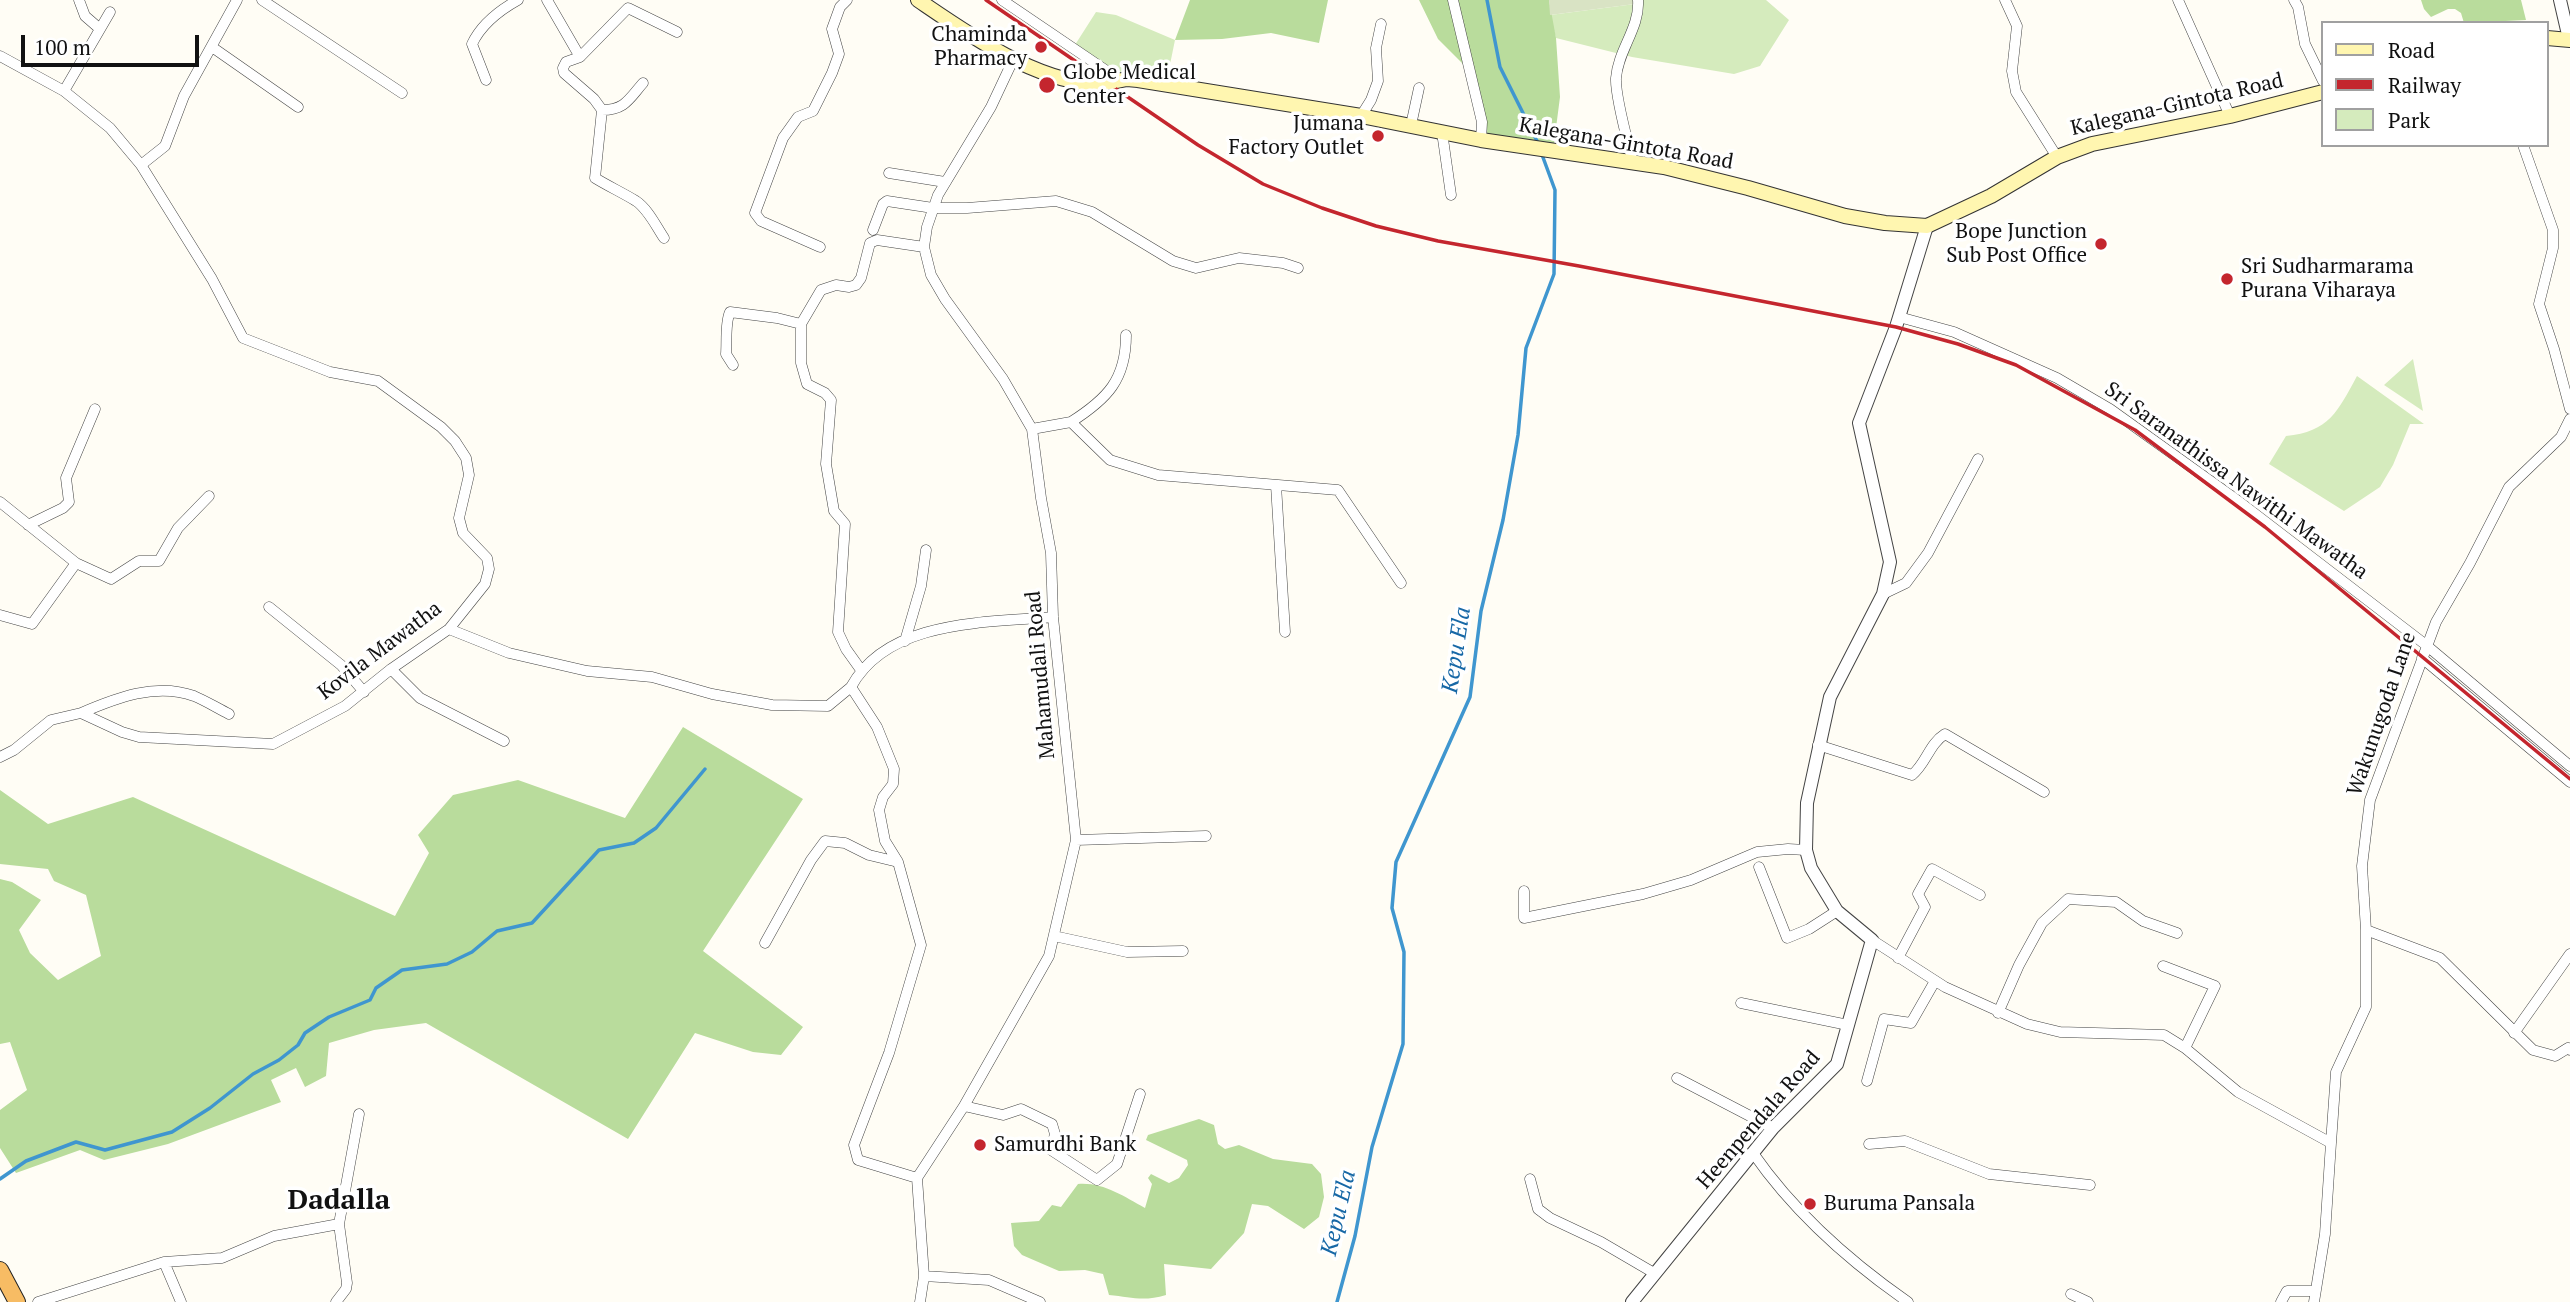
<!DOCTYPE html>
<style>
body{margin:0}
#map{position:relative;width:2570px;height:1302px;overflow:hidden;background:#fffdf5;font-family:"PT Serif",serif}
canvas{display:block}
.legend{position:absolute;left:2321px;top:21px;width:228px;height:126px;box-sizing:border-box;background:#fff;border:2px solid #a0a0a0;margin:0;padding:9px 12px;list-style:none;font-size:21px;color:#111}
.legend li{display:flex;align-items:center;gap:14px;height:35px}
.legend b{width:35px;border:2px solid #a0a0a0}
.scale{position:absolute;left:21px;top:35px;width:178px;height:32px;box-sizing:border-box;border:4px solid #111;border-top:0;padding-left:9px;font-size:21px;line-height:24px;white-space:nowrap;color:#111;-webkit-text-stroke:5px #fff;paint-order:stroke}
</style>
<div id="map">
<canvas width="2570" height="1302"></canvas>
<ul class="legend">
<li><b style="height:9px;background:#fff6b0"></b>Road</li>
<li><b style="height:9px;background:#c4262e"></b>Railway</li>
<li><b style="height:19px;background:#d5ebbd"></b>Park</li>
</ul>
<div class="scale">100 m</div>
</div>
<script>
const ctx = document.querySelector('canvas').getContext('2d');
ctx.lineJoin = 'round';
function fill(path, color) { ctx.fillStyle = color; ctx.fill(path, 'evenodd'); }
function strokePath(path, color, width, dash) { ctx.strokeStyle = color; ctx.lineWidth = width; ctx.lineCap = dash ? 'butt' : 'round'; ctx.setLineDash(dash || []); ctx.stroke(path); }
function write(font, color, halo, rows, align = 'center') {
  ctx.font = font + ' "PT Serif",serif'; ctx.lineWidth = 7; ctx.setLineDash([]); ctx.textBaseline = 'middle'; ctx.strokeStyle = halo; ctx.fillStyle = color; for (const [text, x, y, turn = 0] of rows) {
    ctx.save(); ctx.translate(x, y); ctx.rotate((+turn || 0) * Math.PI / 180); ctx.textAlign = isNaN(turn) ? turn : align; if (halo) ctx.strokeText(text, 0, 0); ctx.fillText(text, 0, 0); ctx.restore();
  }
}
fill(new Path2D(`
 M 1635,0 L 1766,0 L 1789,20 L 1760,66 L 1734,74 L 1632,57 L 1556,38 L 1550,15 L 1635,4 Z
 M 1096,12 L 1116,15 L 1175,40 L 1166,84 L 1127,79 L 1073,48 Z
 M 2413,359 L 2423,411 L 2384,385 Z
 M 2357,376 L 2424,424 L 2410,424 L 2393,465 L 2380,487 L 2344,511 L 2269,464 L 2286,436 C 2329,432 2338,411 2357,376 Z`), '#d5ebbd');
fill(new Path2D(`
 M 1190,0 L 1328,0 L 1319,43 L 1271,33 L 1222,39 L 1175,40 Z
 M 1419,0 L 1549,0 L 1556,38 L 1560,97 L 1553,151 L 1481,140 L 1470,71 L 1438,39 Z
 M 2421,0 L 2521,0 L 2526,20 L 2464,23 L 2461,13 L 2455,9 L 2448,9 L 2431,17 L 2424,9 Z
 M 683,727 L 803,799 L 703,951 L 803,1027 L 781,1055 L 753,1052 L 695,1033 L 628,1139 L 426,1023 L 374,1030 L 329,1043 L 326,1076 L 305,1087 L 296,1068 L 271,1080 L 281,1102 L 168,1144 L 104,1160 L 80,1150 L 16,1173 L 0,1148 L 0,1110 L 27,1090 L 10,1042 L 0,1044 L 0,879 L 12,882 L 41,900 L 19,930 L 30,953 L 58,980 L 101,956 L 86,895 L 54,881 L 48,869 L 0,864 L 0,790 L 48,824 L 133,797 L 395,916 L 429,853 L 418,835 L 453,795 L 518,780 L 625,818 Z
 M 1199,1119 L 1214,1125 L 1218,1144 L 1225,1149 L 1239,1145 L 1273,1159 L 1312,1164 L 1321,1174 L 1324,1197 L 1319,1217 L 1304,1229 L 1268,1206 L 1252,1204 L 1244,1233 L 1211,1269 L 1164,1264 L 1166,1295 C 1143,1302 1131,1297 1109,1295 L 1103,1274 L 1085,1270 L 1059,1271 L 1022,1255 L 1014,1246 L 1011,1223 L 1039,1221 L 1052,1205 L 1061,1207 L 1078,1184 C 1103,1182 1123,1196 1145,1208 L 1152,1184 L 1148,1178 L 1151,1174 L 1169,1183 L 1179,1178 L 1188,1165 L 1187,1160 L 1146,1140 L 1148,1135 Z`), '#b9dc9c');
fill(new Path2D(`
 M 1549,0 L 1635,0 L 1635,4 L 1550,15 Z`), '#d9e3c4');
strokePath(new Path2D(`
 M 1487,0 L 1500,67 L 1539,145
 M 0,1179 L 26,1161 L 76,1142 L 105,1150 L 172,1132 L 210,1108 L 253,1074 L 279,1060 L 298,1045 L 305,1033 L 329,1017 L 370,1000 L 376,988 L 402,970 L 447,964 L 472,952 L 497,931 L 532,923 L 599,850 L 634,843 L 656,828 L 705,769
 M 1337,1302 L 1355,1236 L 1372,1147 L 1403,1044 L 1404,952 L 1392,908 L 1396,862 L 1470,697 L 1481,611 L 1503,520 L 1518,435 L 1526,348 L 1554,274 L 1555,190 L 1541,152`), '#3f96cf', 3.5);
const minor = new Path2D(`
 M 79,0 L 85,16 L 100,29
 M 262,0 L 402,93
 M 547,0 L 580,57 L 566,62 L 563,68 L 564,73 L 594,99 L 602,110
 M 1002,0 L 1120,80
 M 1453,0 L 1482,122 L 1481,140
 M 2005,0 L 2017,26 L 2012,71 L 2016,92 L 2057,157
 M 2178,0 L 2230,116
 M 2294,0 L 2298,7 L 2305,44 L 2323,81
 M 212,47 L 298,107
 M 0,56 L 64,91 L 110,128 L 141,165 L 212,279 L 243,338 L 330,372 L 378,381 L 441,427 L 455,441 L 466,458 L 469,475 L 459,518 L 463,533 L 487,558 L 489,569 L 485,584 L 449,629 L 391,669 L 345,706 L 273,744 L 139,737 L 122,732 L 81,713 L 51,720 L 14,750 L 0,757
 M 580,57 L 628,8 L 677,32
 M 486,80 L 472,44 C 481,25 500,10 518,0
 M 643,83 C 629,99 625,110 602,110 L 595,178 C 608,186 623,193 636,201 C 648,209 656,226 664,238
 M 64,91 L 110,12
 M 1361,116 L 1371,100 L 1378,81 L 1376,48 L 1381,24
 M 1411,125 L 1419,88
 M 1442,132 L 1451,195
 M 2523,145 L 2553,230 L 2553,248 L 2539,304 L 2554,349 L 2570,409
 M 1633,163 C 1628,142 1615,97 1616,78 C 1618,50 1640,28 1638,0
 M 141,165 L 165,146 L 184,96 L 237,0
 M 889,173 L 945,182
 M 873,230 L 883,204 L 887,201 L 933,208 L 967,208 L 1056,201 L 1092,212 L 1173,261 L 1196,268 L 1239,258 L 1283,263 L 1298,268
 M 820,247 L 761,221 L 755,213 L 783,138 L 798,117 L 813,111 L 832,73 L 839,54 L 832,29 L 840,7 L 847,0
 M 1899,317 L 1954,332 L 2057,378 L 2110,409 L 2237,500 L 2426,645 L 2570,766
 M 733,365 L 726,354 C 727,342 725,322 730,312 L 777,318 L 801,324
 M 1071,422 C 1107,399 1126,380 1126,335
 M 1032,429 L 1071,422 L 1110,460 L 1158,475 L 1338,490 L 1401,583
 M 1276,485 L 1285,632
 M 0,502 L 76,563
 M 28,525 L 63,508 L 69,502 L 66,478 L 95,409
 M 1883,594 L 1906,583 L 1928,553 L 1978,459
 M 269,607 L 341,665 L 364,692
 M 0,615 L 32,624 L 76,563 L 111,579 L 139,561 L 159,561 L 178,528 L 209,496
 M 449,629 L 509,653 L 587,671 L 652,677 L 712,694 L 772,705 L 828,706 L 851,687 L 877,727 L 894,769 L 893,784 L 883,797 L 879,810 L 885,841 L 898,862 L 921,945 L 889,1053 L 854,1145 L 858,1160 L 917,1178
 M 905,641 L 921,586 L 926,550
 M 2422,658 L 2570,782
 M 391,669 L 420,698 L 504,741
 M 861,670 L 846,649 L 838,632 L 845,524 L 834,511 L 826,464 L 831,400 L 825,393 L 807,384 L 801,363 L 801,324 L 821,290 L 836,285 L 849,287 L 856,285 L 861,278 L 870,243 L 877,240 L 924,247
 M 851,687 C 888,619 986,623 1053,617
 M 81,713 C 116,698 156,682 194,696 C 206,701 217,708 229,714
 M 1818,745 L 1912,775 C 1926,764 1929,744 1945,734 L 2044,792
 M 1076,840 L 1206,836
 M 1759,867 L 1787,938 L 1809,929 L 1837,911
 M 1524,891 L 1524,918 L 1643,894 L 1691,880 L 1757,852 L 1788,849 L 1806,850
 M 2366,930 L 2440,958 L 2533,1050 L 2555,1056 L 2568,1048 L 2570,1050
 M 1054,936 L 1127,952 L 1183,951
 M 1872,940 L 1945,987 L 2027,1024 L 2060,1032 L 2164,1035 L 2185,1048 L 2238,1092 L 2331,1143 L 2325,1234 L 2314,1302
 M 765,943 L 811,860 L 825,841 L 845,843 L 869,855 L 898,862
 M 1898,958 L 1925,907 L 1918,894 L 1932,869 L 1980,895
 M 2163,966 L 2215,986 L 2185,1048
 M 1741,1003 L 1848,1025
 M 1998,1013 L 2019,965 L 2042,923 L 2068,899 L 2116,902 L 2143,921 L 2177,933
 M 2514,1033 L 2570,954
 M 1677,1078 L 1773,1128
 M 1867,1081 L 1884,1019 L 1911,1023 L 1935,981
 M 964,1106 L 1003,1115 L 1021,1109 L 1052,1124 L 1055,1134 L 1051,1150 L 1097,1180 L 1117,1164 L 1140,1094
 M 2331,1143 L 2336,1072 L 2366,1007 L 2366,930 L 2362,866 L 2370,800 L 2436,622 L 2470,563 L 2509,487 L 2561,437 L 2570,419
 M 1869,1144 L 1905,1141 L 1989,1174 L 2090,1185
 M 1753,1153 C 1794,1212 1849,1261 1908,1302
 M 1530,1179 L 1538,1209 L 1550,1218 L 1601,1242 L 1654,1273
 M 164,1262 L 181,1302
 M 924,1276 L 989,1280 L 1040,1302
 M 2071,1294 L 2088,1302
 M 38,1302 L 164,1262 L 222,1258 L 274,1236 L 339,1224 L 359,1114
 M 336,1302 L 346,1289 L 347,1283 L 339,1224
 M 920,1302 L 924,1276 L 917,1178 L 964,1106 L 1049,956 L 1076,840 L 1053,617 L 1051,553 L 1041,498 L 1032,429 L 1003,379 L 945,299 L 931,275 L 924,247 L 927,227 L 938,195 L 991,107 L 1014,58
 M 2281,1302 L 2287,1291 L 2314,1291`);
const tertiary = new Path2D(`
 M 2560,0 L 2569,39
 M 1632,1302 L 1773,1128 L 1837,1064 L 1872,940 L 1837,911 L 1811,868 L 1806,850 L 1807,803 L 1830,697 L 1883,594 L 1890,562 L 1859,423 L 1896,327 L 1927,226`);
const secondary = new Path2D(`
 M 918,0 C 968,34 1031,79 1093,84
 M 2547,38 L 2570,40
 M 1112,82 L 1127,79 L 1138,80 L 1361,116 L 1481,140 L 1664,167 L 1748,188 L 1845,216 L 1885,223 L 1927,226 L 1991,196 L 2057,157 L 2092,144 L 2230,116 L 2323,92`);
const trunk = new Path2D(`
 M 0,1270 L 17,1302`);
strokePath(minor, '#444', 11);
strokePath(tertiary, '#444', 14);
strokePath(secondary, '#333', 16);
strokePath(trunk, '#222', 18);
strokePath(minor, '#fff', 10);
strokePath(tertiary, '#fff', 12);
strokePath(secondary, '#fff6b0', 14);
strokePath(trunk, '#f7bc64', 16);
strokePath(new Path2D(`
 M 986,0 L 1198,145 L 1263,184 L 1322,208 L 1376,226 L 1438,241 L 1579,266 L 1896,327 L 1958,344 L 2016,365 L 2135,430 L 2265,527 L 2570,779`), '#c4262e', 3.5);
const secondaryBridge = new Path2D(`
 M 1093,84 L 1112,82`);
strokePath(secondaryBridge, '#333', 16, []);
strokePath(secondaryBridge, '#fff6b0', 14);
for (const [x, y, r, color] of [
 [1041,47,7,"#c4262e"],
 [1047,85,9,"#c4262e"],
 [1378,136,7,"#c4262e"],
 [2101,244,7,"#c4262e"],
 [2227,279,7,"#c4262e"],
 [980,1145,7,"#c4262e"],
 [1810,1204,7,"#c4262e"]
]) { const dot = new Path2D(); dot.arc(x, y, r, 0, 2 * Math.PI); ctx.fillStyle = color; ctx.fill(dot); strokePath(dot, '#fff', 2.5); }
write('21px', '#111', '#fff', [
 ["Chaminda",1027,35,"right"],
 ["Pharmacy",1027,59,"right"],
 ["Globe Medical",1063,73],
 ["Center",1063,97],
 ["Jumana",1364,124,"right"],
 ["Factory Outlet",1364,148,"right"],
 ["Bope Junction",2087,232,"right"],
 ["Sub Post Office",2087,256,"right"],
 ["Sri Sudharmarama",2241,267],
 ["Purana Viharaya",2241,291],
 ["Samurdhi Bank",994,1145],
 ["Buruma Pansala",1824,1204]
], 'left');
write('21px', '#111', '#fff', [
 ["Kalegana-Gintota Road",2177,105,-13],
 ["Kalegana-Gintota Road",1626,144,10],
 ["Sri Saranathissa Nawithi Mawatha",2236,481,36],
 ["Kovila Mawatha",380,651,-37],
 ["Mahamudali Road",1041,675,-95],
 ["Wakunugoda Lane",2382,714,-71],
 ["Heenpendala Road",1759,1120,-49]
]);
write('italic 23px', '#1768a6', '#fff', [
 ["Kepu Ela",1457,650,-81],
 ["Kepu Ela",1339,1213,-77]
]);
write('bold 28px', '#111', '#fff', [
 ["Dadalla",339,1201]
]);
</script>
